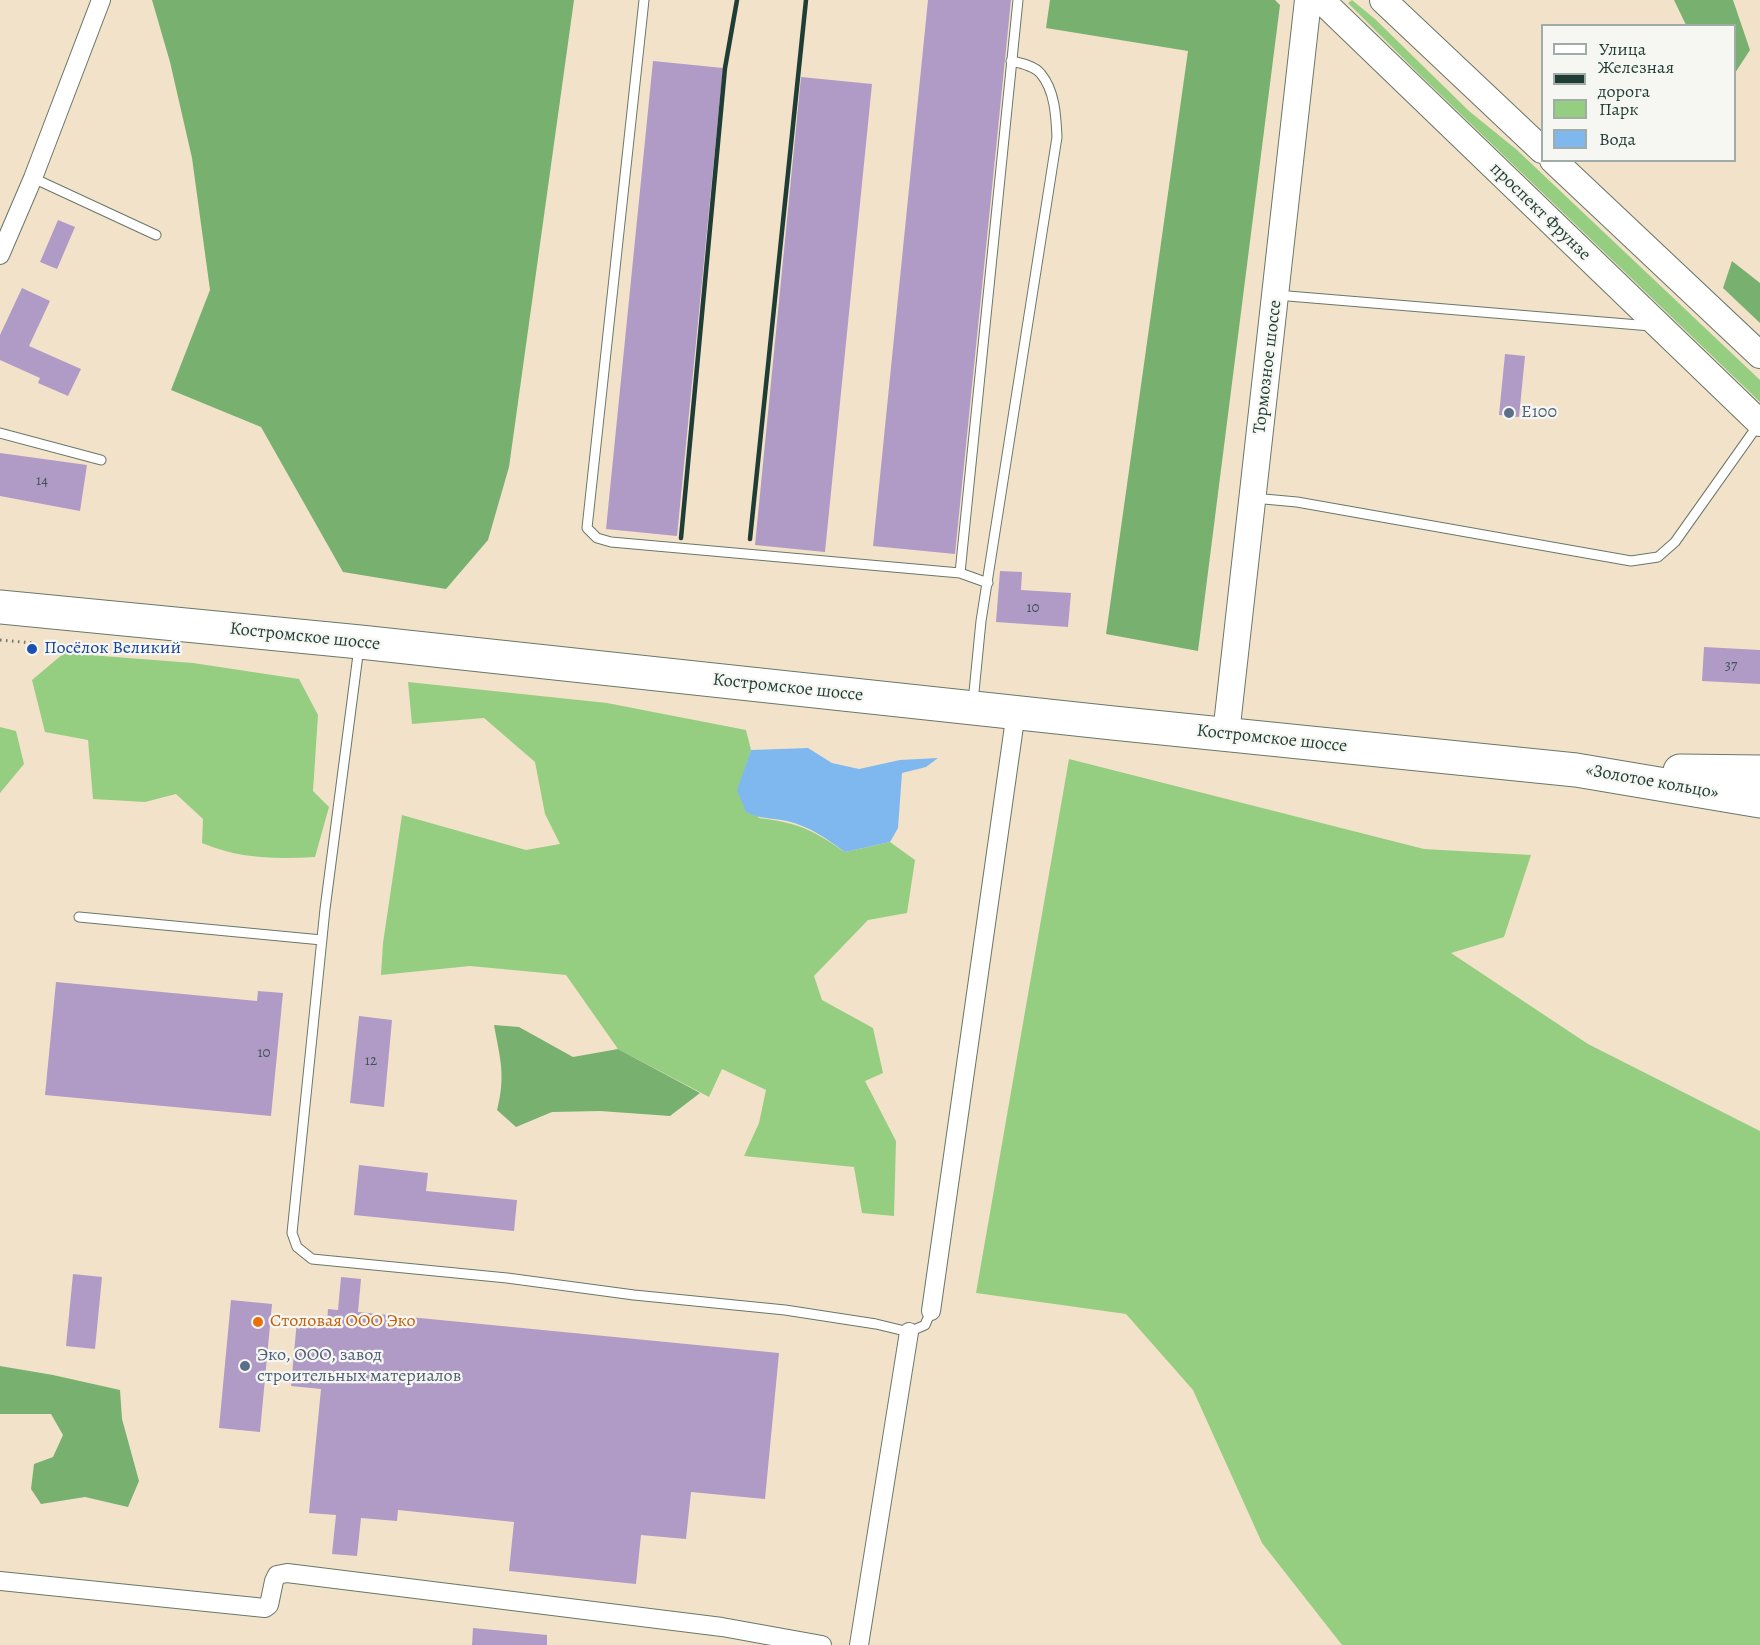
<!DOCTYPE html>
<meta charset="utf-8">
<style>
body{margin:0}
#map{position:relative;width:1760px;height:1645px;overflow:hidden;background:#f2e2ca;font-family:Alegreya,serif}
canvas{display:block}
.legend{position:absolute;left:1541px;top:24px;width:195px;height:138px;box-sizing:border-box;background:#f6f6f2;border:2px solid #a0aca6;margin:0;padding:8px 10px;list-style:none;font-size:18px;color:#1f3d34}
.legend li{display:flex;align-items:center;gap:12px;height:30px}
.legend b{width:30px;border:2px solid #a0aca6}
</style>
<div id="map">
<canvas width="1760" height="1645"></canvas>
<ul class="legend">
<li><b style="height:8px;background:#fff"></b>Улица</li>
<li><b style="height:8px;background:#1f3d34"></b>Железная дорога</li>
<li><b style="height:16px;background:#96ce81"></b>Парк</li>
<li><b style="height:16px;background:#7fb8ef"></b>Вода</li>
</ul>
</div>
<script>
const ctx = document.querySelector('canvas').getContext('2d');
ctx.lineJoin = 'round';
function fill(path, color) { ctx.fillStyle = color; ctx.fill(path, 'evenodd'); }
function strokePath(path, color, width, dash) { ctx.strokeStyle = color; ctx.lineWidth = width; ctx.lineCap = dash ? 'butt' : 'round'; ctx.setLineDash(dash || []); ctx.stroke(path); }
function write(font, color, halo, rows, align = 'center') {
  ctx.font = font + ' Alegreya,serif'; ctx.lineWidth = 4.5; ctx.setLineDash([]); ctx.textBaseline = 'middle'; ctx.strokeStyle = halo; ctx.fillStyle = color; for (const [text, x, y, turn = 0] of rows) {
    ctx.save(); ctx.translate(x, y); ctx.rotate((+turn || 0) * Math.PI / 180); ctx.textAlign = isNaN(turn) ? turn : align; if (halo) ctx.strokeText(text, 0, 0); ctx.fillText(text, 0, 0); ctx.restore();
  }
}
fill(new Path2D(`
 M 1352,0 L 1375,19 L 1469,111 L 1517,150 L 1760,380 L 1760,402 L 1418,73 L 1348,3 Z
 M 64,653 L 193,663 L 299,679 L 318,715 L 313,791 L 329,807 L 315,857 C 275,859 240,859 202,843 L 203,819 L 176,794 L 145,802 L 93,799 L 88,740 L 45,732 L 32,680 Z
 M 408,682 L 607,703 L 746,730 L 751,750 L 738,790 L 759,818 C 799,823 811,829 845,852 L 890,842 L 915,860 L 907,913 L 868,920 L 814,976 L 822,1000 L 873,1028 L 883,1073 L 865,1081 L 896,1141 L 894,1216 L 862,1213 L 854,1167 L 744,1156 L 759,1123 L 766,1090 L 722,1069 L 709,1097 L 618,1049 L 566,975 L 470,966 L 381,975 L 383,943 L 402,815 L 526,850 L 560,844 L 545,814 L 535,762 L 484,718 L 412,724 Z
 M 0,727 L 16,731 L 24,764 L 0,793 Z
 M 1069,759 L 1424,849 L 1531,855 L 1504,937 L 1451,953 L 1588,1044 L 1760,1131 L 1760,1645 L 1342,1645 L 1262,1543 L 1193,1390 L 1126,1314 L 976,1293 Z`), '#96ce81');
fill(new Path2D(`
 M 152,0 L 574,0 L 509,467 L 488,540 L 446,589 L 343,572 L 261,427 L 171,390 L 210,290 L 192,158 L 170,62 Z
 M 1050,0 L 1275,0 L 1280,5 L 1198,651 L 1106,634 L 1188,51 L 1046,28 Z
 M 1674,0 L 1733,0 L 1750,50 L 1735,73 L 1734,26 L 1686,25 Z
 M 1732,261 L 1760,283 L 1760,323 L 1723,288 Z
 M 494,1025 L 519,1027 L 573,1057 L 618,1049 L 700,1093 L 670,1116 L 600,1111 L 552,1112 L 516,1127 L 497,1110 C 506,1076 500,1058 494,1025 Z
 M 0,1366 L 53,1375 L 120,1390 L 122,1419 L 139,1481 L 128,1507 L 85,1497 L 41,1504 L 31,1489 L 34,1464 L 53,1457 L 63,1435 L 51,1414 L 0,1414 Z`), '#78b16f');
fill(new Path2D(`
 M 808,748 L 832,763 L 859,769 L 900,760 L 938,758 L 926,767 L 902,773 L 898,828 L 890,842 L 845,852 C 827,839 809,826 787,821 C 772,818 760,819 746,812 L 737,790 L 751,750 Z`), '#7fb8ef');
fill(new Path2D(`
 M 928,0 L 1011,0 L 955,554 L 873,546 Z
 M 653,61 L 723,68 L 677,536 L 606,529 Z
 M 801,77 L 872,84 L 825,552 L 755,545 Z
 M 58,220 L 75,227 L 57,269 L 40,262 Z
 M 22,288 L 50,301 L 29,346 L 81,369 L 68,396 L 38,383 L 40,378 L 0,360 L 0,335 Z
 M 1505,354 L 1525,356 L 1519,417 L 1499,415 Z
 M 0,453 L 87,465 L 80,511 L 0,496 Z
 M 1000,571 L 1022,572 L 1021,590 L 1071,593 L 1068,627 L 996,622 Z
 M 1704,647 L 1760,650 L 1760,684 L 1702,681 Z
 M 56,982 L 257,1001 L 258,991 L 283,993 L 271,1116 L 45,1095 Z
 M 359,1016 L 392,1020 L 384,1107 L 350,1103 Z
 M 359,1165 L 428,1173 L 426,1191 L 517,1200 L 514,1231 L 354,1215 Z
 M 73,1274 L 102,1277 L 95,1349 L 66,1346 Z
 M 341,1277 L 361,1279 L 358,1312 L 779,1353 L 765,1499 L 691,1492 L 686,1539 L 641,1535 L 636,1584 L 509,1571 L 514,1522 L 398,1510 L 397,1521 L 361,1518 L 357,1556 L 332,1554 L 336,1515 L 309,1513 L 321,1389 L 291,1386 L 297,1320 L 327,1324 L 328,1309 L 338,1310 Z
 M 231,1300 L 272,1304 L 260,1432 L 219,1428 Z
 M 473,1628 L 547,1635 L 547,1645 L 472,1645 Z`), '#b09bc7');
const lane = new Path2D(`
 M 644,0 L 587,528 L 597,538 L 611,542 L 960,573 L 988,583
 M 33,178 L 156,235
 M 1276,295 L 1651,326
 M 0,433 L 101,460
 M 1253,498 L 1297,502 L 1631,561 L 1658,557 L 1675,542 L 1758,425
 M 960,573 L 1018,0
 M 359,647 L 325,909 L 292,1233 L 297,1247 L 312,1259 L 507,1278 L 634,1295 L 785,1310 L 876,1324 L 909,1332 L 925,1325 L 931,1311
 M 973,702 L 981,621 L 1057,137 C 1056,116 1055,91 1041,74 C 1035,66 1021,63 1011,61
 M 79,917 L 322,940`);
const street = new Path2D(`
 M 0,255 L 33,178 L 101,0
 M 931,1311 L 1016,712
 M 0,1581 L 265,1608 L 269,1605 L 274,1581 L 277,1575 L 287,1573 L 722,1627 L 822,1645
 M 859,1645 L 909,1332`);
const secondary = new Path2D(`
 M 1321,0 L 1760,423
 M 1383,0 L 1542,150
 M 1553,160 L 1760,355
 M 1226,734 L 1308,0`);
const highway = new Path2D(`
 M 0,607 L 360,642 L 1113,723 L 1576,770 L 1760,801
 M 1680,771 L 1760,772`);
strokePath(lane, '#697768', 11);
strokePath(street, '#697768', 20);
strokePath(secondary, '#697768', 28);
strokePath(highway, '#697768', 35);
strokePath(new Path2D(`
 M 0,640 L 33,643`), '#697768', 3, [1.5, 4.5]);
strokePath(lane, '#fff', 9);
strokePath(street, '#fff', 18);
strokePath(secondary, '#fff', 26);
strokePath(highway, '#fff', 33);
strokePath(new Path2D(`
 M 681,538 L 725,68 L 737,0
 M 750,539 L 806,0`), '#1f3d34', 4.5);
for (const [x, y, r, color] of [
 [1509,413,6,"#5c6f8a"],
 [32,649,6,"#1a4fb4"],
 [258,1322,6,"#e8710a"],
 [245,1366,6,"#5c6f8a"]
]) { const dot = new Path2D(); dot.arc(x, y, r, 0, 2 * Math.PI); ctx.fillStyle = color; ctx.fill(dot); strokePath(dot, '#f6f6f2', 2); }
write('15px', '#435459', null, [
 ["14",42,481],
 ["10",1033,608],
 ["37",1731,666],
 ["10",264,1053],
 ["12",371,1061]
]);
write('18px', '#1f3d34', '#f6f6f2', [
 ["проспект Фрунзе",1540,212,44],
 ["Тормозное шоссе",1268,367,-83],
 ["Костромское шоссе",305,637,6],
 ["Костромское шоссе",788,688,6],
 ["Костромское шоссе",1272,739,6],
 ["«Золотое кольцо»",1652,782,10]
]);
write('18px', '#4e5e75', '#f6f6f2', [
 ["E100",1521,413],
 ["Эко, ООО, завод",257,1356],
 ["строительных материалов",257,1377]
], 'left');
write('18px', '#164399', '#f6f6f2', [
 ["Посёлок Великий",44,649]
], 'left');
write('18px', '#c56008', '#f6f6f2', [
 ["Столовая ООО Эко",270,1322]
], 'left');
</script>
